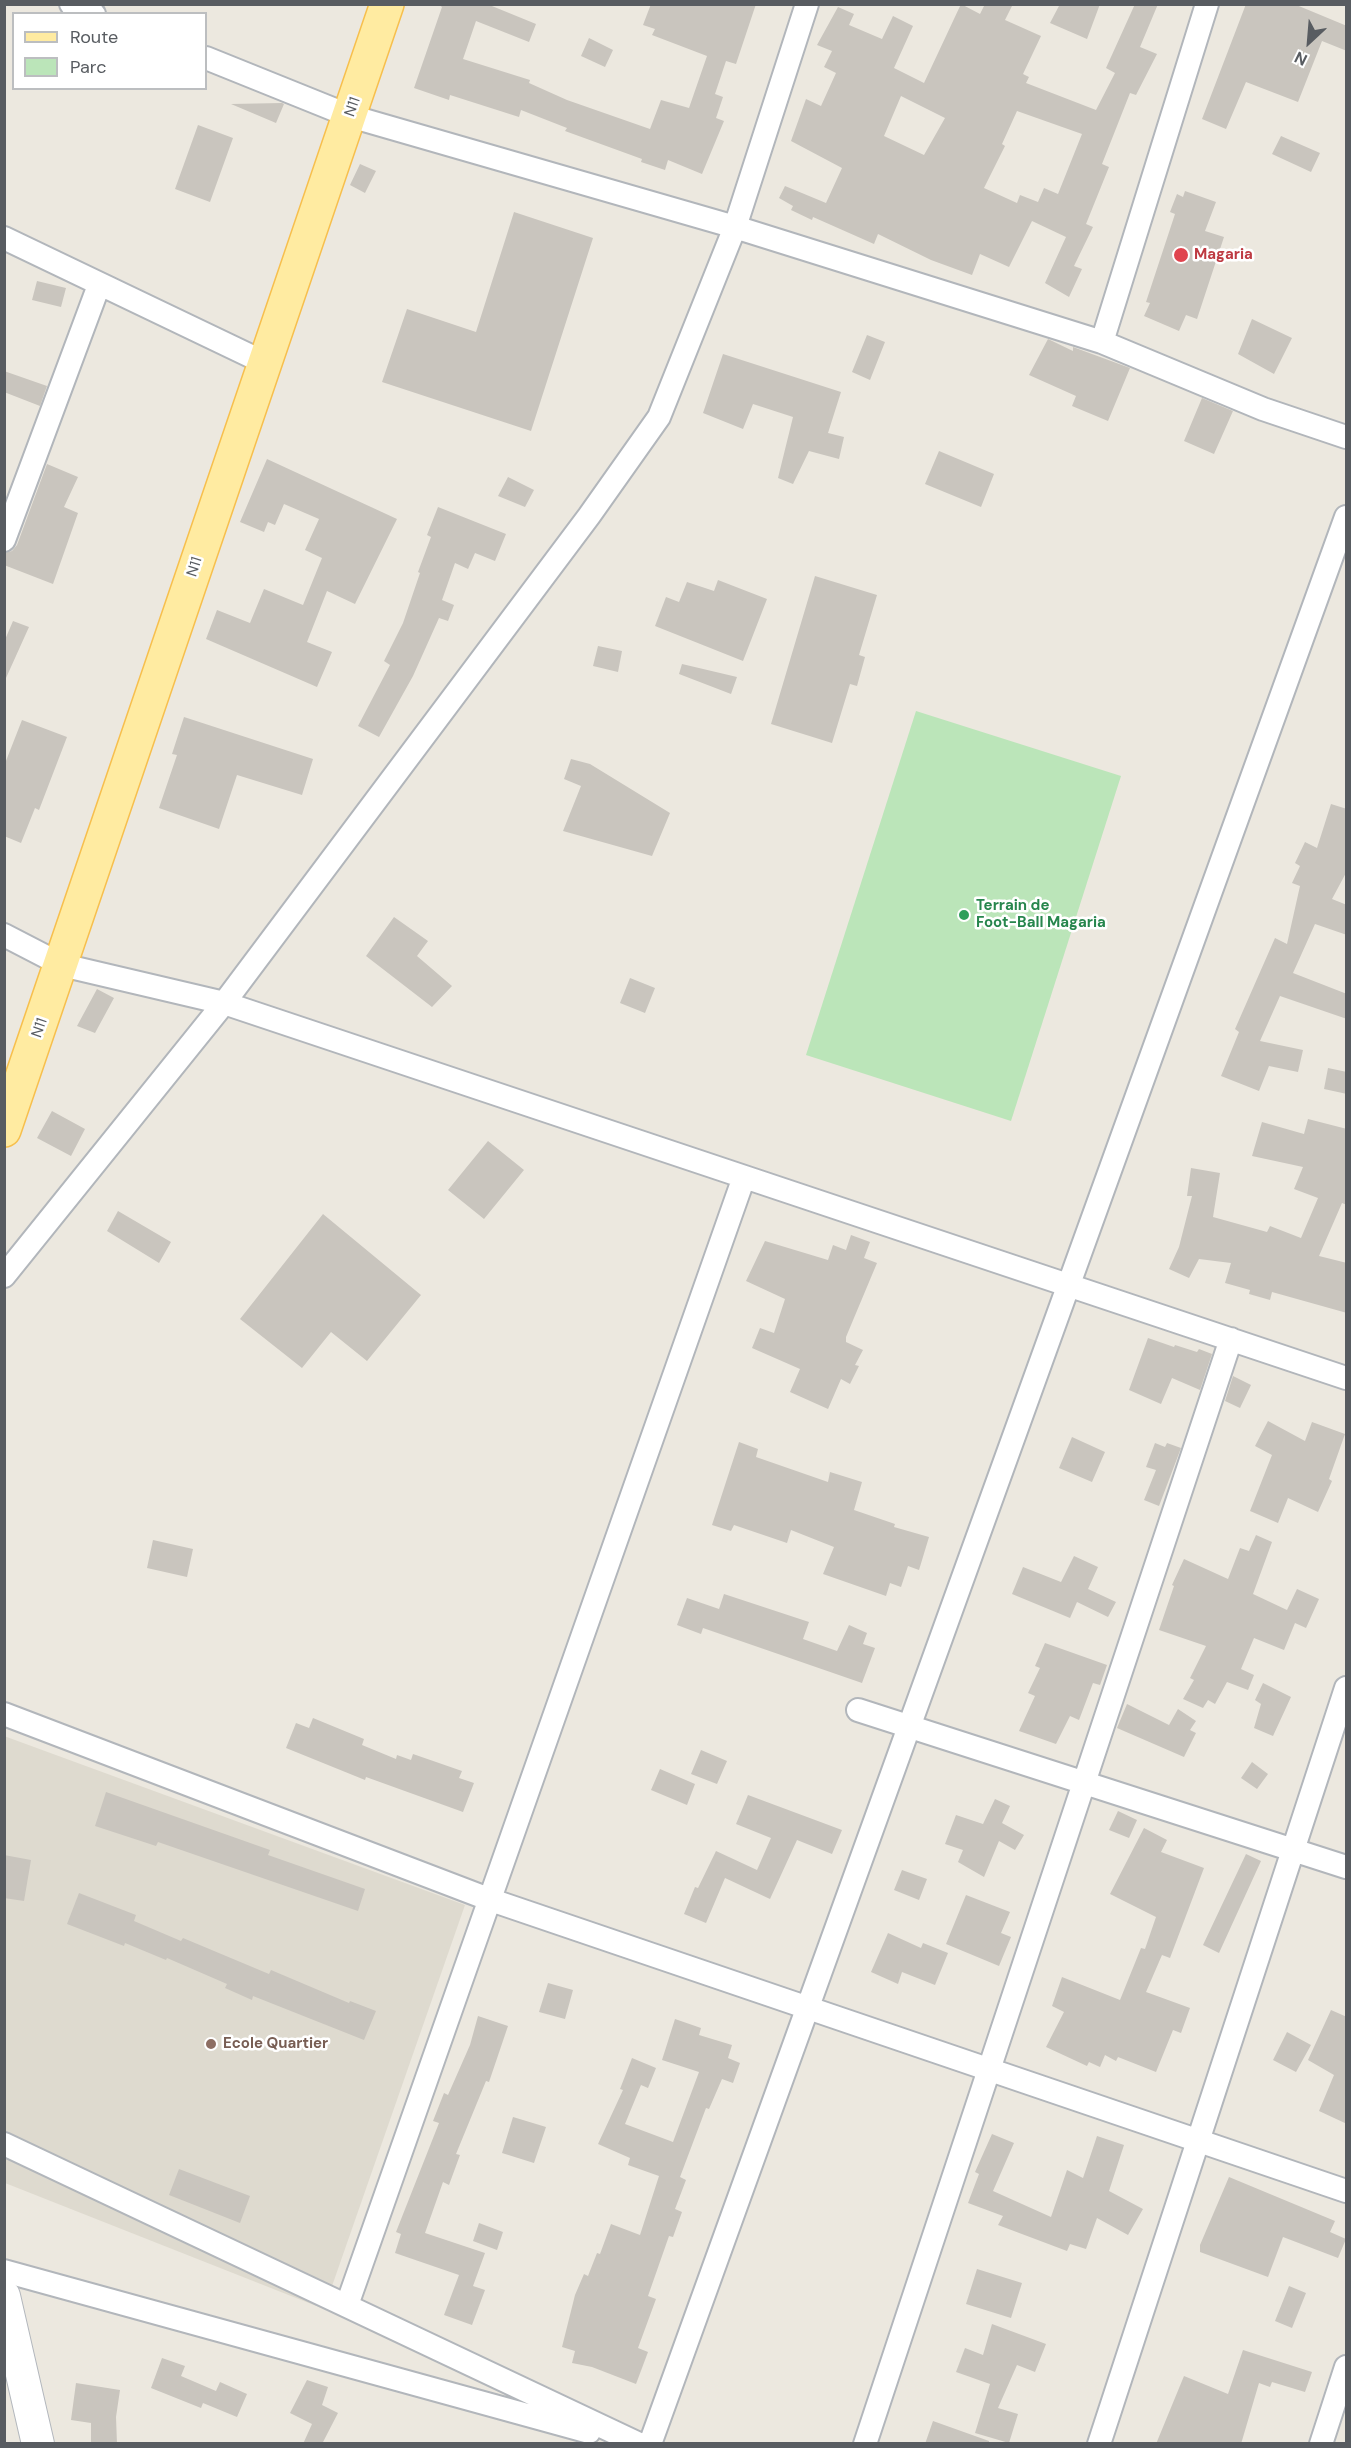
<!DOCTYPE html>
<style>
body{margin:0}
#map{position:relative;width:1351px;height:2448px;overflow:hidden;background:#ece8df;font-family:"DM Sans",sans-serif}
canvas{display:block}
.frame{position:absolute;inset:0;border:6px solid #585c61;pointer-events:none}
.legend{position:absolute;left:12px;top:12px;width:195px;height:78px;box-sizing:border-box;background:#fff;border:2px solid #bcbec0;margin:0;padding:8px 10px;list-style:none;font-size:18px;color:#585c61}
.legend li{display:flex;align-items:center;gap:12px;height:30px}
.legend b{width:30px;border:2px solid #bcbec0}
.north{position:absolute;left:1279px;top:12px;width:60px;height:60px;-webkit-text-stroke:4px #fff;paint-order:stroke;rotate:206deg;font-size:16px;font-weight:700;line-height:24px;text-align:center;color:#585c61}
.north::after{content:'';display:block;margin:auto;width:21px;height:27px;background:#585c61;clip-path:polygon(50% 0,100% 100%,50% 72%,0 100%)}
</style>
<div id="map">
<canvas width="1351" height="2448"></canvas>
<div class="frame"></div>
<ul class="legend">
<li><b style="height:8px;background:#ffeba1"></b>Route</li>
<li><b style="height:16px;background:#bbe5b9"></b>Parc</li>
</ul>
<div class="north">N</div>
</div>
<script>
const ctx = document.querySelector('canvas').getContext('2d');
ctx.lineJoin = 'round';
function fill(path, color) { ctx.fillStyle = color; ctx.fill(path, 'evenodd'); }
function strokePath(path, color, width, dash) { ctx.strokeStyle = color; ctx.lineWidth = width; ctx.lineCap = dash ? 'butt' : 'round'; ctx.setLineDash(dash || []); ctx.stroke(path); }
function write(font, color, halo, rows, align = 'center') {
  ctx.font = font + ' "DM Sans",sans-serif'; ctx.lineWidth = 5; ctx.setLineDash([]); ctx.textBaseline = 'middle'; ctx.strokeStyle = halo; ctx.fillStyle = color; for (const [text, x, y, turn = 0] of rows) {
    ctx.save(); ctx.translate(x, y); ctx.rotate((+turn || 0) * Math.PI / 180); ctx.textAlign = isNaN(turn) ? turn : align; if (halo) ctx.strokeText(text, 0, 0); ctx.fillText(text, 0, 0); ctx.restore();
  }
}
fill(new Path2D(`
 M 4,1736 L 465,1905 L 324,2309 L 5,2183 Z`), '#dedacf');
fill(new Path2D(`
 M 916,711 L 1121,776 L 1011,1121 L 806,1055 Z`), '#bbe5b9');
fill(new Path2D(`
 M 438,4 L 487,4 L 536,24 L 529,42 L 476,21 L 463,59 L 530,80 L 529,83 L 567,100 L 650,129 L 661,100 L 689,108 L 707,56 L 652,35 L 655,29 L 643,25 L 651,4 L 756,4 L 736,64 L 726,61 L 715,94 L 723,97 L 716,118 L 724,121 L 702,174 L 668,160 L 665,170 L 641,162 L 642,159 L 565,131 L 567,128 L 521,110 L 519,117 L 450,95 L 449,100 L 414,88 L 442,7 Z
 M 961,4 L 980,14 L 985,4 L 1013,4 L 1005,20 L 1041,36 L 1023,74 L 1029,77 L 1026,83 L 1096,110 L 1115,73 L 1106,68 L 1135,4 L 1158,4 L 1140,47 L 1157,54 L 1136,95 L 1130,93 L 1102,164 L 1109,167 L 1086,224 L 1093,227 L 1074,266 L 1082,269 L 1069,297 L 1045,283 L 1066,237 L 1032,221 L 1009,267 L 980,254 L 972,275 L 931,260 L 878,234 L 874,244 L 813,217 L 812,220 L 791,210 L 793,206 L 779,198 L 785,186 L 826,203 L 842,168 L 791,141 L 806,99 L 821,106 L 836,73 L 824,67 L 832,51 L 817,45 L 838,7 L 854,14 L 849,25 L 882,39 L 893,16 L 913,26 L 894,68 L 924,83 ZM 901,96 L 945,118 L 924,155 L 884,136 ZM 1017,111 L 1082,134 L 1058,194 L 1044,188 L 1038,202 L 1020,195 L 1017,203 L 984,188 L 1005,146 L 1002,144 Z
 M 1060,4 L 1100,4 L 1087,39 L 1050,23 Z
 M 1246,4 L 1294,4 L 1347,26 L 1347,51 L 1322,41 L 1298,102 L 1246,82 L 1226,129 L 1202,119 Z
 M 589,38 L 613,50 L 605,67 L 581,56 Z
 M 231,104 L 282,103 L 284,104 L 276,123 Z
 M 198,125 L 233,138 L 210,202 L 175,189 Z
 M 1281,136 L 1320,153 L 1311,172 L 1272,154 Z
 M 360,164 L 376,171 L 365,193 L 350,185 Z
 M 1185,191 L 1216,202 L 1205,231 L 1224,237 L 1197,319 L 1186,315 L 1179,331 L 1144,316 L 1150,303 L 1146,302 L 1175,214 L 1170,212 L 1177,194 L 1183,197 Z
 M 514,212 L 593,238 L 531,431 L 382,382 L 407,309 L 476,332 Z
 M 37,281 L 66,288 L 61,307 L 32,300 Z
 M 1252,319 L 1292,338 L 1274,374 L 1238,354 Z
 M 867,335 L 885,342 L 870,380 L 852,372 Z
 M 1048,339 L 1073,351 L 1073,347 L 1130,368 L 1108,421 L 1072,406 L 1076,396 L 1029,375 Z
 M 723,354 L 841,392 L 828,433 L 844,437 L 839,459 L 809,451 L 793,484 L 778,478 L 793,417 L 753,404 L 743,429 L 703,413 Z
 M 4,371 L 47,386 L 40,406 L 4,392 Z
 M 1202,398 L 1233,411 L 1214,454 L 1184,441 Z
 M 939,451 L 994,474 L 981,507 L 925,484 Z
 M 267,459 L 397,519 L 355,604 L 327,591 L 307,642 L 332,652 L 317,687 L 206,639 L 217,610 L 250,623 L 264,589 L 303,605 L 322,558 L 305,550 L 319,519 L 284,504 L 275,525 L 268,522 L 264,532 L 240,522 Z
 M 47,464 L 78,477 L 64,507 L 78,513 L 53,584 L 4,565 L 4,553 L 12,551 L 17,545 Z
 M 508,477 L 534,490 L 525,507 L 498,496 Z
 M 438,507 L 506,534 L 495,561 L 475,553 L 468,569 L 455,563 L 442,600 L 454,605 L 448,621 L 439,618 L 413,676 L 379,737 L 358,726 L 390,665 L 384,661 L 403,623 L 420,573 L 418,572 L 431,537 L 427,535 Z
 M 815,576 L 877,595 L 859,655 L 865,657 L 857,686 L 850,684 L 832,743 L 771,724 Z
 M 718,580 L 767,599 L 743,661 L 655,626 L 666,597 L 679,602 L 687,582 L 714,591 Z
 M 13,621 L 29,627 L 6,678 L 4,642 Z
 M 598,646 L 622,651 L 618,672 L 593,666 Z
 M 682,664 L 737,677 L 731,694 L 679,674 Z
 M 184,717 L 313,759 L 302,795 L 237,775 L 219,829 L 159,808 L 177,755 L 172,754 Z
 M 22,720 L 67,737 L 39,810 L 35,808 L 21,843 L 4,836 L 4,766 Z
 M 571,759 L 590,764 L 670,813 L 652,856 L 563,831 L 581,786 L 564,779 Z
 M 1331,804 L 1347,809 L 1347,871 L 1332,899 L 1347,905 L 1347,935 L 1315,924 L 1293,973 L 1347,994 L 1347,1019 L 1280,996 L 1260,1041 L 1303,1050 L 1298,1072 L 1269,1066 L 1259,1091 L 1221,1076 L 1239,1032 L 1235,1029 L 1275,938 L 1287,944 L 1300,886 L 1292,883 L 1300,866 L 1295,863 L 1305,842 L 1317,848 Z
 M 394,917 L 428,941 L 417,956 L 452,986 L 432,1007 L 366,956 Z
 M 630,978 L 655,988 L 645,1013 L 620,1003 Z
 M 97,989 L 114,998 L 95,1033 L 77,1026 Z
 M 1328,1068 L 1347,1072 L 1347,1094 L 1324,1089 Z
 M 52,1111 L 85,1129 L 71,1156 L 37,1138 Z
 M 1308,1119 L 1347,1129 L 1347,1205 L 1342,1203 L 1319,1256 L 1347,1263 L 1347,1313 L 1272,1292 L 1270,1300 L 1249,1294 L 1250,1290 L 1225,1283 L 1231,1263 L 1199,1259 L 1189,1278 L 1169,1269 L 1179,1247 L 1192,1196 L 1187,1196 L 1191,1168 L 1220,1173 L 1213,1217 L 1267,1232 L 1270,1226 L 1301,1238 L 1318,1198 L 1294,1189 L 1303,1167 L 1252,1156 L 1262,1122 L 1304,1134 Z
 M 488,1141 L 524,1170 L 484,1219 L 448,1190 Z
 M 118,1211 L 171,1242 L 159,1263 L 107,1231 Z
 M 323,1214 L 421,1295 L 367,1361 L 331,1332 L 302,1368 L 240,1319 Z
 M 851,1235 L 870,1242 L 864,1258 L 877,1263 L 846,1337 L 846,1342 L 863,1350 L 855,1365 L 859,1366 L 850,1384 L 841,1379 L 828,1409 L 790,1392 L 800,1369 L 752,1348 L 760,1328 L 774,1333 L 785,1299 L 746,1281 L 765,1241 L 828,1260 L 833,1245 L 846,1250 Z
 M 1148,1338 L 1174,1347 L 1175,1345 L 1197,1352 L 1199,1349 L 1212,1354 L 1200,1390 L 1172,1378 L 1161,1404 L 1129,1390 Z
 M 1233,1376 L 1251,1385 L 1240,1408 L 1225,1401 Z
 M 1268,1421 L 1305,1441 L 1312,1422 L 1345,1434 L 1329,1479 L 1332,1481 L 1318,1512 L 1288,1498 L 1278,1523 L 1250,1511 L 1272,1455 L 1255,1446 Z
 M 1072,1437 L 1105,1452 L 1092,1482 L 1059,1468 Z
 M 739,1442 L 758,1449 L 756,1457 L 828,1482 L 830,1472 L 862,1482 L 854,1510 L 895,1524 L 894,1527 L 929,1537 L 919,1570 L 908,1566 L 901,1587 L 890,1583 L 886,1596 L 823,1574 L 834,1547 L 791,1530 L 787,1543 L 734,1525 L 731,1531 L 712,1525 Z
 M 1155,1443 L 1165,1447 L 1167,1443 L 1181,1448 L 1159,1506 L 1144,1500 L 1156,1470 L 1146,1467 Z
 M 1256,1535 L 1272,1542 L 1253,1594 L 1287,1610 L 1297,1589 L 1319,1599 L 1306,1628 L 1295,1623 L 1284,1650 L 1254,1638 L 1241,1669 L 1254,1675 L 1248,1690 L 1227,1682 L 1215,1704 L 1208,1700 L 1203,1708 L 1183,1699 L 1194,1680 L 1190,1678 L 1206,1646 L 1159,1630 L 1174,1586 L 1172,1585 L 1184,1559 L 1228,1579 L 1240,1548 L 1249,1551 Z
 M 153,1540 L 193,1549 L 187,1577 L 147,1568 Z
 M 1074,1556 L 1098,1567 L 1088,1589 L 1116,1602 L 1108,1617 L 1077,1602 L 1070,1618 L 1012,1594 L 1023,1567 L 1061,1582 Z
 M 724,1594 L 809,1622 L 803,1639 L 837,1651 L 849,1625 L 867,1633 L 863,1644 L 875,1648 L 862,1683 L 703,1628 L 701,1634 L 677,1625 L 687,1598 L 719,1609 Z
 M 1045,1643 L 1107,1665 L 1100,1685 L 1093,1683 L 1079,1720 L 1070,1716 L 1056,1744 L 1019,1731 L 1035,1696 L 1028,1693 L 1040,1668 L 1035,1666 Z
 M 1263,1683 L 1291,1697 L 1273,1736 L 1254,1728 L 1261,1704 L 1255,1700 Z
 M 1127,1704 L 1169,1725 L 1178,1709 L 1196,1721 L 1190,1730 L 1196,1733 L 1184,1757 L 1117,1728 Z
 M 313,1718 L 364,1739 L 362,1745 L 396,1759 L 397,1755 L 411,1760 L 413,1754 L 462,1771 L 459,1778 L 474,1783 L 463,1812 L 366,1777 L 365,1780 L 286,1748 L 296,1723 L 309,1728 Z
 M 701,1750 L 727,1761 L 717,1784 L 691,1774 Z
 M 1252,1762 L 1268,1774 L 1257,1789 L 1241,1778 Z
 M 660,1769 L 695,1784 L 687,1805 L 651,1790 Z
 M 106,1792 L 270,1850 L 268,1855 L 365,1889 L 358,1911 L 158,1842 L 156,1846 L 95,1826 Z
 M 748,1795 L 842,1830 L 832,1854 L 797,1840 L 770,1899 L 725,1878 L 706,1923 L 684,1914 L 695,1887 L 698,1888 L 716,1851 L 757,1870 L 771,1838 L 736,1824 Z
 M 995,1799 L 1010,1806 L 1002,1823 L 1024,1835 L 1015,1850 L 999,1841 L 984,1877 L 958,1862 L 963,1850 L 945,1844 L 956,1815 L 983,1824 Z
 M 1118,1811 L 1137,1820 L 1129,1838 L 1109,1830 Z
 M 1144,1828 L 1167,1840 L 1161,1852 L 1204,1868 L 1170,1958 L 1162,1955 L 1146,1992 L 1190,2008 L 1181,2033 L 1173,2030 L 1156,2072 L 1118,2057 L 1116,2061 L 1105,2055 L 1100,2067 L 1089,2062 L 1087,2066 L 1046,2047 L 1064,2012 L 1052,2006 L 1062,1977 L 1120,2000 L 1141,1948 L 1145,1949 L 1156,1917 L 1110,1894 Z
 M 1246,1854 L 1261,1861 L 1219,1953 L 1203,1945 Z
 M 4,1855 L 31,1860 L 24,1901 L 4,1898 Z
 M 902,1870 L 927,1879 L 919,1900 L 894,1890 Z
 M 79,1893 L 136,1915 L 134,1921 L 181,1941 L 183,1938 L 269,1974 L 271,1970 L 349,2003 L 350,2001 L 376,2011 L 364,2040 L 253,1996 L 252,2000 L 225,1988 L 227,1984 L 167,1958 L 166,1960 L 125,1943 L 124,1946 L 67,1924 Z
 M 966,1895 L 1010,1912 L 1001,1933 L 1011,1937 L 999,1966 L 946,1944 Z
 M 888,1933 L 921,1948 L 923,1943 L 948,1953 L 935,1985 L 902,1972 L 898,1984 L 871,1972 Z
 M 548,1983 L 573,1990 L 565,2019 L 539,2012 Z
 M 1331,2010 L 1347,2017 L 1347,2124 L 1319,2111 L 1334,2075 L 1308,2060 Z
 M 478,2016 L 508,2026 L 489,2082 L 486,2081 L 456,2154 L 460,2155 L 449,2185 L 443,2182 L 425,2233 L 485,2253 L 473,2286 L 485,2290 L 472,2325 L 444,2315 L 459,2275 L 395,2253 L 401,2234 L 396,2232 L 439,2123 L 433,2121 L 444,2093 L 448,2095 L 470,2045 Z
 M 675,2019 L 701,2028 L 699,2035 L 732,2045 L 728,2058 L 740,2063 L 733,2083 L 722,2079 L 709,2109 L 706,2108 L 680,2177 L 686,2180 L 675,2209 L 682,2212 L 673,2237 L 669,2236 L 648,2296 L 656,2299 L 638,2348 L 648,2352 L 636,2384 L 592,2367 L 572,2363 L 575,2351 L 562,2347 L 575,2295 L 584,2274 L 588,2276 L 597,2253 L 600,2254 L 611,2224 L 640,2235 L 659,2176 L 628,2165 L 630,2158 L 598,2144 L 623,2090 L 620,2089 L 632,2058 L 656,2068 L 648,2088 L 641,2085 L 625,2124 L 673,2142 L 699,2072 L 662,2060 Z
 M 1287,2032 L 1311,2045 L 1296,2072 L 1273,2060 Z
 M 513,2117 L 546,2127 L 534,2163 L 502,2153 Z
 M 992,2134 L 1014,2143 L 993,2191 L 1051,2217 L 1067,2170 L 1083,2178 L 1097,2136 L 1124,2145 L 1109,2191 L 1143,2209 L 1128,2235 L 1097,2218 L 1086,2249 L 1070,2244 L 1067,2251 L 998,2225 L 1003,2216 L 968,2203 L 979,2174 L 975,2172 Z
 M 179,2169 L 250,2196 L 240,2223 L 169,2195 Z
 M 1229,2177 L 1335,2221 L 1330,2232 L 1346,2239 L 1338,2258 L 1283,2237 L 1268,2277 L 1200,2252 L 1200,2245 Z
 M 479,2223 L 503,2232 L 497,2250 L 473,2241 Z
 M 977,2269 L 1022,2283 L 1011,2318 L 966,2304 Z
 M 1289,2286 L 1306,2293 L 1292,2328 L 1275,2321 Z
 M 992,2324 L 1046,2344 L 1035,2372 L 1017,2365 L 998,2408 L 1018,2414 L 1009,2443 L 975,2433 L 990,2384 L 956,2372 L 965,2348 L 983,2355 Z
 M 1243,2350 L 1312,2372 L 1305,2392 L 1272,2382 L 1270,2387 L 1259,2383 L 1241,2444 L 1156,2444 L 1184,2376 L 1228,2394 Z
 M 162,2358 L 185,2366 L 181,2376 L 216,2391 L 220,2382 L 247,2394 L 237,2417 L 203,2403 L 201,2408 L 151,2388 Z
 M 307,2380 L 328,2387 L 322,2405 L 338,2413 L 322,2444 L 303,2444 L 312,2424 L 290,2413 Z
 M 76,2383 L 120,2390 L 116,2417 L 117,2444 L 91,2444 L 91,2423 L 71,2420 Z
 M 933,2421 L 989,2441 L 989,2444 L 925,2444 Z`), '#c9c5be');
const minor = new Path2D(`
 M 71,4 L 94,14
 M 206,58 L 350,116 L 735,227 L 1102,342 L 1263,409 L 1346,437
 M 4,238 L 263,362
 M 1102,342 L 1207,4
 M 4,540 L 99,285
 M 4,935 L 62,965 L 224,1003 L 1346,1378
 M 4,1276 L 224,1003 L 589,516 L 659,417 L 735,227 L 807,4
 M 858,1710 L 1346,1867
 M 4,1714 L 491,1900 L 1346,2191
 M 4,2144 L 639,2444
 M 4,2271 L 589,2432
 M 347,2305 L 744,1177
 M 650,2444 L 1346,517
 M 865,2444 L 1231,1339
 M 1099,2444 L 1346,1688
 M 1321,2444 L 1346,2367`);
const secondary = new Path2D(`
 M 4,2296 L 38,2444`);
const primary = new Path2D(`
 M 4,1130 L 387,4`);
strokePath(minor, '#b2b6bb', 26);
strokePath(secondary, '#b3b7bd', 34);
strokePath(primary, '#f7bf4d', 36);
strokePath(minor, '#fff', 22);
strokePath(secondary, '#fff', 32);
strokePath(primary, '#ffeba1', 33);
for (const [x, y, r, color] of [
 [1181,255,8,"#e0444e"],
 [964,915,6,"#2e9e5b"],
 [211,2044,6,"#8d6e63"]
]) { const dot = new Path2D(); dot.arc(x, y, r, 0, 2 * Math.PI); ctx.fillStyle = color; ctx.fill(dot); strokePath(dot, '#fff', 2); }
write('15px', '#585c61', '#fff', [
 ["N11",353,107,-71],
 ["N11",195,567,-72],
 ["N11",40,1028,-71]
]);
write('bold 15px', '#be3a42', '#fff', [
 ["Magaria",1194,255]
], 'left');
write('bold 15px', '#27864d', '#fff', [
 ["Terrain de",976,906],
 ["Foot-Ball Magaria",976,923]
], 'left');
write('bold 15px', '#785e54', '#fff', [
 ["Ecole Quartier",223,2044]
], 'left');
</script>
